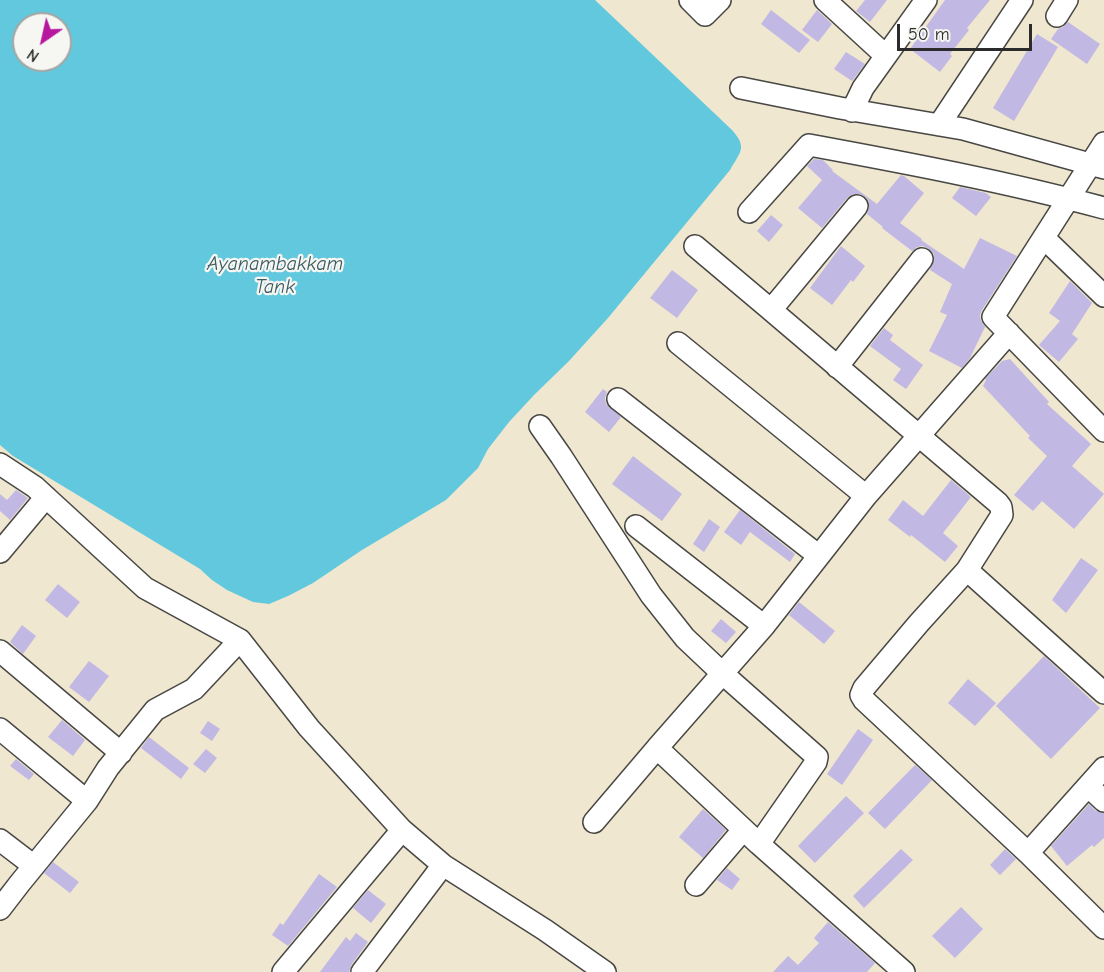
<!DOCTYPE html>
<style>
body{margin:0}
#map{position:relative;width:1104px;height:972px;overflow:hidden;background:#efe7cf;font-family:"Comic Neue",sans-serif}
canvas{display:block}
.north{position:absolute;left:12px;top:12px;width:60px;height:60px;box-sizing:border-box;background:#f6f6f2;border:2px solid #a5a5a2;border-radius:50%;rotate:214deg;font-size:16px;font-weight:700;line-height:24px;text-align:center;color:#2b2b2b}
.north::after{content:'';display:block;margin:auto;width:21px;height:27px;background:#b5179e;clip-path:polygon(50% 0,100% 100%,50% 72%,0 100%)}
.scale{position:absolute;left:897px;top:24px;width:135px;height:27px;box-sizing:border-box;border:3px solid #2b2b2b;border-top:0;padding-left:8px;font-size:18px;line-height:21px;white-space:nowrap;color:#2b2b2b;-webkit-text-stroke:4px #f6f6f2;paint-order:stroke}
</style>
<div id="map">
<canvas width="1104" height="972"></canvas>
<div class="north">N</div>
<div class="scale">50 m</div>
</div>
<script>
const ctx = document.querySelector('canvas').getContext('2d');
ctx.lineJoin = 'round';
function fill(path, color) { ctx.fillStyle = color; ctx.fill(path, 'evenodd'); }
function strokePath(path, color, width, dash) { ctx.strokeStyle = color; ctx.lineWidth = width; ctx.lineCap = dash ? 'butt' : 'round'; ctx.setLineDash(dash || []); ctx.stroke(path); }
function write(font, color, halo, rows, align = 'center') {
  ctx.font = font + ' "Comic Neue",sans-serif'; ctx.lineWidth = 4.5; ctx.setLineDash([]); ctx.textBaseline = 'middle'; ctx.strokeStyle = halo; ctx.fillStyle = color; for (const [text, x, y, turn = 0] of rows) {
    ctx.save(); ctx.translate(x, y); ctx.rotate((+turn || 0) * Math.PI / 180); ctx.textAlign = isNaN(turn) ? turn : align; if (halo) ctx.strokeText(text, 0, 0); ctx.fillText(text, 0, 0); ctx.restore();
  }
}
fill(new Path2D(`
 M 0,0 L 595,0 L 732,130 C 748,148 740,152 730,170 L 608,318 L 568,362 L 534,395 L 509,422 L 488,449 L 478,468 L 446,500 L 362,550 L 313,583 L 288,596 L 269,604 L 253,602 L 227,590 L 212,580 L 200,569 L 13,456 L 0,445 ZM 24,24 L 60,24 L 60,60 L 24,60 Z`), '#61c8de');
fill(new Path2D(`
 M 865,0 L 887,0 L 870,22 L 856,11 Z
 M 945,0 L 990,0 L 967,28 L 969,30 L 950,54 L 952,56 L 940,72 L 910,49 Z
 M 771,10 L 810,40 L 799,53 L 761,24 Z
 M 817,10 L 832,24 L 818,42 L 802,30 Z
 M 1068,22 L 1100,44 L 1087,64 L 1051,39 L 1058,29 L 1063,27 Z
 M 1037,34 L 1058,47 L 1014,121 L 993,108 Z
 M 846,52 L 865,64 L 852,81 L 834,69 Z
 M 814,159 L 823,160 L 833,170 L 832,171 L 877,204 L 901,175 L 904,176 L 924,193 L 900,223 L 922,239 L 921,240 L 964,269 L 980,238 L 1017,256 L 982,310 L 980,315 L 981,321 L 985,327 L 970,358 L 962,368 L 929,351 L 947,315 L 940,312 L 952,284 L 930,270 L 934,261 L 934,254 L 929,249 L 923,246 L 917,247 L 912,251 L 882,228 L 883,227 L 867,214 L 869,209 L 869,202 L 866,197 L 860,194 L 853,194 L 848,197 L 822,228 L 798,208 L 822,180 L 807,166 Z
 M 960,187 L 986,193 L 991,197 L 976,216 L 952,198 Z
 M 771,215 L 783,225 L 769,242 L 757,231 Z
 M 841,246 L 865,266 L 853,282 L 851,280 L 832,305 L 810,288 Z
 M 672,270 L 698,290 L 677,318 L 650,298 Z
 M 1070,281 L 1092,303 L 1072,334 L 1078,339 L 1059,362 L 1039,345 L 1060,321 L 1049,313 Z
 M 884,328 L 893,335 L 890,340 L 923,365 L 906,389 L 893,380 L 901,369 L 870,346 Z
 M 1010,359 L 1049,402 L 1047,404 L 1091,444 L 1072,466 L 1104,494 L 1074,529 L 1042,501 L 1033,511 L 1014,495 L 1047,456 L 1028,438 L 1030,436 L 983,386 L 986,380 L 985,379 L 1002,361 Z
 M 603,389 L 607,392 L 605,398 L 606,404 L 621,417 L 609,432 L 585,412 Z
 M 633,456 L 682,494 L 662,521 L 612,484 Z
 M 951,480 L 971,497 L 943,533 L 958,546 L 945,562 L 911,535 L 910,537 L 888,520 L 903,500 L 923,516 Z
 M 16,490 L 28,498 L 10,520 L 0,511 L 0,494 L 7,500 Z
 M 740,510 L 795,554 L 790,562 L 750,532 L 741,545 L 724,532 Z
 M 709,519 L 720,527 L 704,552 L 693,544 Z
 M 1081,558 L 1098,570 L 1066,613 L 1052,600 Z
 M 58,584 L 80,602 L 67,618 L 45,600 Z
 M 799,602 L 835,631 L 824,644 L 789,615 Z
 M 721,619 L 736,632 L 726,643 L 711,631 Z
 M 22,625 L 36,636 L 23,654 L 10,642 Z
 M 1044,656 L 1100,708 L 1051,759 L 996,706 Z
 M 89,661 L 109,676 L 89,702 L 69,687 Z
 M 968,679 L 996,703 L 975,726 L 948,703 Z
 M 62,720 L 85,740 L 73,756 L 48,737 Z
 M 208,721 L 220,729 L 212,741 L 200,733 Z
 M 858,729 L 873,740 L 842,785 L 827,774 Z
 M 149,737 L 189,768 L 181,779 L 141,748 Z
 M 206,749 L 217,758 L 205,773 L 193,764 Z
 M 16,759 L 34,774 L 29,780 L 10,766 Z
 M 915,765 L 932,780 L 885,829 L 868,813 Z
 M 846,796 L 864,813 L 815,863 L 798,846 Z
 M 1089,804 L 1096,811 L 1104,813 L 1104,838 L 1094,847 L 1092,845 L 1067,866 L 1051,846 Z
 M 703,809 L 726,830 L 703,858 L 679,837 Z
 M 901,849 L 913,860 L 864,908 L 853,896 Z
 M 1005,849 L 1016,859 L 1000,875 L 990,865 Z
 M 53,862 L 79,882 L 70,893 L 44,873 Z
 M 727,868 L 740,879 L 732,890 L 717,880 Z
 M 319,874 L 337,887 L 288,946 L 272,935 L 280,923 L 283,925 Z
 M 368,890 L 386,904 L 371,923 L 353,908 Z
 M 961,907 L 983,929 L 955,958 L 932,936 Z
 M 828,922 L 875,963 L 867,972 L 773,972 L 788,956 L 798,965 L 819,943 L 814,938 Z
 M 356,933 L 368,942 L 352,964 L 349,972 L 320,972 L 346,937 L 350,941 Z`), '#c2b8e4');
const minor = new Path2D(`
 M 690,0 L 705,15 L 720,0
 M 825,0 L 886,56
 M 1057,16 L 1067,0
 M 741,88 L 840,108 L 963,129 L 1104,168
 M 852,111 L 863,88 L 926,0
 M 939,125 L 1022,0
 M 1104,143 L 993,317 L 1104,431
 M 857,206 L 771,310 L 998,503 L 1001,507 L 1002,515 L 967,570 L 919,623 L 864,688 L 861,695 L 864,700 L 1028,853 L 1104,928
 M 749,212 L 809,145 C 907,163 1007,182 1104,208
 M 1044,238 L 1104,296
 M 695,246 L 771,310
 M 678,343 L 866,496
 M 837,367 L 922,259
 M 618,399 L 819,556
 M 540,426 L 561,456 L 651,595 L 685,638 L 722,673 L 817,757 L 816,762 L 759,844
 M 0,464 L 35,487 L 145,588 L 240,640 L 309,728 L 402,830 L 443,865 L 545,930 L 605,972
 M 636,526 L 764,626
 M 0,552 L 46,497
 M 967,570 L 1104,693
 M 0,651 L 121,753
 M 0,729 L 87,801
 M 1088,786 L 1104,801
 M 594,822 L 657,748
 M 0,840 L 34,866
 M 1028,853 L 1104,768
 M 696,885 L 743,830
 M 0,909 L 20,883 L 87,801 L 108,768 L 155,710 L 194,689 L 240,640
 M 283,972 L 402,830
 M 362,972 L 443,865
 M 904,972 L 759,844 L 657,748 L 764,626 L 866,496 L 1009,333`);
strokePath(minor, '#484744', 24);
strokePath(minor, '#fff', 21);
write('italic 20px', '#3b5a61', '#f6f6f2', [
 ["Ayanambakkam",275,264],
 ["Tank",275,287]
]);
</script>
